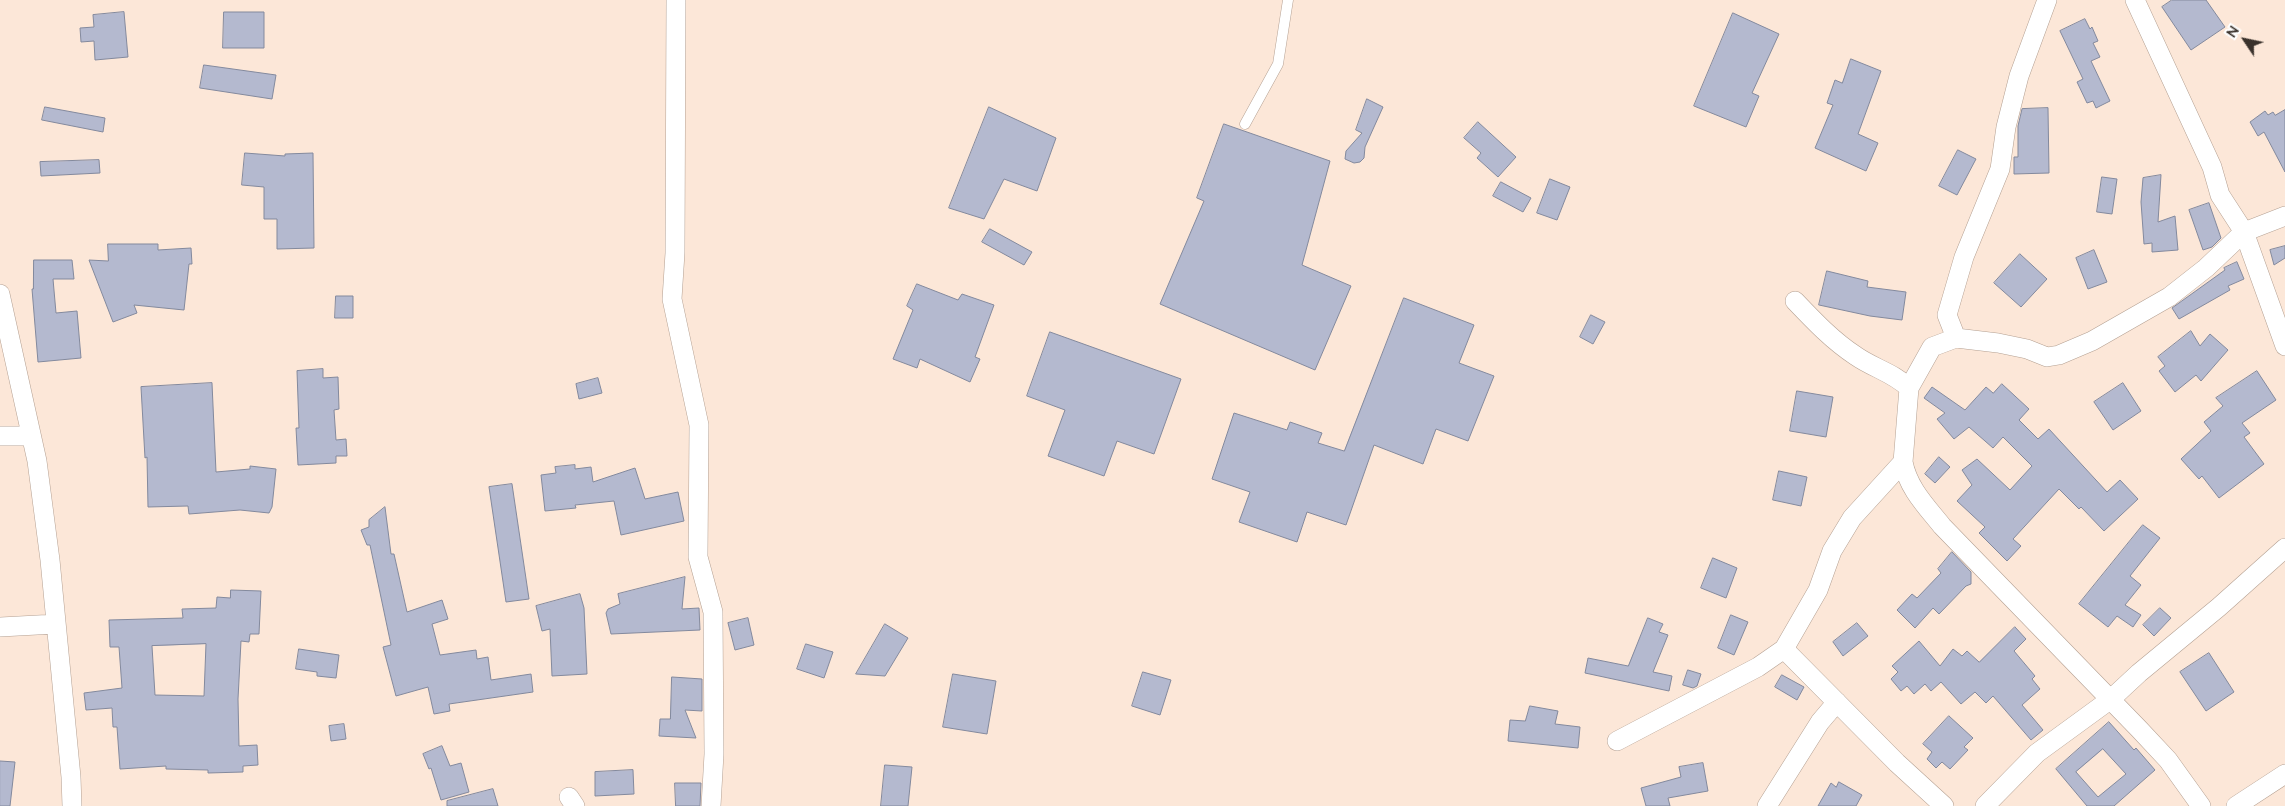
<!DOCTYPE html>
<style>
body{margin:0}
#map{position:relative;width:2285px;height:806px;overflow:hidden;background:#fce7d8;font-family:Mulish,sans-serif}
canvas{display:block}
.north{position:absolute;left:2220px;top:15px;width:50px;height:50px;-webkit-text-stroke:4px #fff;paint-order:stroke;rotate:304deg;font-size:14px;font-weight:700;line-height:20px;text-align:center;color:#3a322c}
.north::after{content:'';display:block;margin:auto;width:18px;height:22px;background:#3a322c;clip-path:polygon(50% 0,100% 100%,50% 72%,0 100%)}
</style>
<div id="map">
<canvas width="2285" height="806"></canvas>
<div class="north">N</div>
</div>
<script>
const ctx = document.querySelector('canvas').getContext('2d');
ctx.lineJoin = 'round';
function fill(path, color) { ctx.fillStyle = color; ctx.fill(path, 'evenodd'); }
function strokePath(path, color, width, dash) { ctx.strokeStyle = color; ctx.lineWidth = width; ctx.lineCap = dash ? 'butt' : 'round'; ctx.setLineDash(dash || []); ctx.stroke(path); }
const building = new Path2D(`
 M 2172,0 L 2206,0 L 2225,27 L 2191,50 L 2162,7 Z
 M 124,12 L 128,57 L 95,60 L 94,41 L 81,42 L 80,28 L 94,27 L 93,15 Z
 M 224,12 L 264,12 L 264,48 L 223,48 Z
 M 1733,13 L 1779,34 L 1752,93 L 1759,96 L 1746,127 L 1694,106 Z
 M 2085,19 L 2090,29 L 2092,27 L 2098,41 L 2093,43 L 2100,57 L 2091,61 L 2110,101 L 2096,108 L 2093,101 L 2087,103 L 2077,82 L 2083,79 L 2060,31 Z
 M 1851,59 L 1881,71 L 1858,134 L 1878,143 L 1866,171 L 1815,148 L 1833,105 L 1827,103 L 1835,80 L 1842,83 Z
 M 204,65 L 276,75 L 272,99 L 200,88 Z
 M 1367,99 L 1383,107 L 1365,147 L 1364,158 L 1360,162 L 1354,163 L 1345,159 L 1346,151 L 1362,133 L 1356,130 Z
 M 45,107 L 105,118 L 103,132 L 42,120 Z
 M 989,107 L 1056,138 L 1037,191 L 1004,179 L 984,219 L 949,208 Z
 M 2048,108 L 2049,173 L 2014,174 L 2014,157 L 2018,157 L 2018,126 L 2022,109 Z
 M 2285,110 L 2285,172 L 2264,132 L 2258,136 L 2250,122 L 2265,111 L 2268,115 L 2273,112 L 2275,115 Z
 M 1478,122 L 1516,157 L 1498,177 L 1477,158 L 1481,153 L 1464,138 Z
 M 1224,124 L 1330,161 L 1302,265 L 1351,286 L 1315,370 L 1160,304 L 1204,201 L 1197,198 Z
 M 1958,150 L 1976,159 L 1957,195 L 1939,186 Z
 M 245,153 L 285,156 L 285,154 L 313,153 L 314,248 L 277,249 L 277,219 L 264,219 L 264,187 L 242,185 Z
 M 99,160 L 100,173 L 41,176 L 40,162 Z
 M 2161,175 L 2158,222 L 2175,216 L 2178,250 L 2152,252 L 2152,243 L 2144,244 L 2141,202 L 2143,178 Z
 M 2102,177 L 2117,179 L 2112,214 L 2097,212 Z
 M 1550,179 L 1570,187 L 1557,220 L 1537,213 Z
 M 1501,182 L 1531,198 L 1523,212 L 1493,196 Z
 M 2209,203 L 2221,238 L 2212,247 L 2203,250 L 2189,210 Z
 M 990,229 L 1032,252 L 1024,265 L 982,242 Z
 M 108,244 L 158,244 L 158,250 L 191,248 L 192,264 L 189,264 L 184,310 L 134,305 L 137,313 L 113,322 L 89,260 L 108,261 Z
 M 2285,246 L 2285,258 L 2274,265 L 2270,250 Z
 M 2094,250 L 2107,282 L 2088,289 L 2076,258 Z
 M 2020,254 L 2047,279 L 2021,307 L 1994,283 Z
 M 34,260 L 72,260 L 74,279 L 53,279 L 56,313 L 77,311 L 81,358 L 38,362 L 32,289 L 33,289 Z
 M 2237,262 L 2244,279 L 2228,286 L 2230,290 L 2179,319 L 2172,308 L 2225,270 L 2224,268 Z
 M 1827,271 L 1868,281 L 1867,287 L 1906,292 L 1902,320 L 1870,316 L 1819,305 Z
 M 917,284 L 958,300 L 962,294 L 994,305 L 975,357 L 980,359 L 970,382 L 920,359 L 917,368 L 893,359 L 913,310 L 907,306 Z
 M 336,296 L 353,296 L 353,318 L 335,318 Z
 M 1404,298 L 1474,325 L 1459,363 L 1494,376 L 1468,441 L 1436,429 L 1423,464 L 1374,445 L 1346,525 L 1307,512 L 1297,542 L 1239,522 L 1250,492 L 1212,479 L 1234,413 L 1287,430 L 1290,422 L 1322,433 L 1318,443 L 1344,451 Z
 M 1591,315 L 1605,322 L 1593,344 L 1580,337 Z
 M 2191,331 L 2200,346 L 2210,334 L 2228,350 L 2201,381 L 2196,375 L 2175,392 L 2159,371 L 2165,366 L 2158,357 Z
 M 1050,332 L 1181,379 L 1154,454 L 1117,441 L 1104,476 L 1048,456 L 1065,410 L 1027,396 Z
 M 323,369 L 323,378 L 338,377 L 339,409 L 334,410 L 336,440 L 346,439 L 347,456 L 336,456 L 336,463 L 298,465 L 296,428 L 299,428 L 297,371 Z
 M 2257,371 L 2276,400 L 2242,423 L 2250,433 L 2244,437 L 2264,464 L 2219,498 L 2202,476 L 2199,479 L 2181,459 L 2211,431 L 2204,422 L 2223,406 L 2216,398 Z
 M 598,378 L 602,393 L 579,399 L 576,384 Z
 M 212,383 L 216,472 L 250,469 L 250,466 L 276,469 L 272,507 L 269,513 L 240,510 L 189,514 L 188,506 L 148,507 L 147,457 L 145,458 L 141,387 Z
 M 2123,383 L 2141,411 L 2113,430 L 2094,402 Z
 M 2002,384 L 2029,409 L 2019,420 L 2038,439 L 2049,429 L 2107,492 L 2120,480 L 2138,499 L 2104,531 L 2081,507 L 2079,509 L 2059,489 L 2013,539 L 2021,546 L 2007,561 L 1979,533 L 1985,527 L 1957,501 L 1972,485 L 1962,470 L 1977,459 L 2010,490 L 2032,466 L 2003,437 L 1993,448 L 1969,427 L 1954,439 L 1937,419 L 1945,413 L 1924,398 L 1932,387 L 1965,410 L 1986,387 L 1993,393 Z
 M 1797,391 L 1833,397 L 1826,437 L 1790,431 Z
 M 1939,457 L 1950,467 L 1935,483 L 1925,474 Z
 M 575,465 L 575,469 L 591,467 L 593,482 L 635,468 L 645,499 L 678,492 L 684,521 L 621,535 L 614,501 L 575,505 L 576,508 L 545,511 L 541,475 L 556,473 L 555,467 Z
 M 1779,471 L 1807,477 L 1801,506 L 1773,500 Z
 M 512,484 L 529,599 L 506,602 L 489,487 Z
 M 385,507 L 391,554 L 394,554 L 407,612 L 442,600 L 448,619 L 432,624 L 440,655 L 476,650 L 477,659 L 488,657 L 491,680 L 531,674 L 533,692 L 449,704 L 450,711 L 434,714 L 428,687 L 396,696 L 383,647 L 391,645 L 370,545 L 367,545 L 361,530 L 369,527 L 369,520 Z
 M 2143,525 L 2160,538 L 2130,576 L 2141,585 L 2125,605 L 2141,615 L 2133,627 L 2117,616 L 2108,627 L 2079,604 Z
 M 1952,552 L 1971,572 L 1971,584 L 1966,586 L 1939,614 L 1933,608 L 1915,628 L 1897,610 L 1912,594 L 1917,598 L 1941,573 L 1938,569 Z
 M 1713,558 L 1737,568 L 1726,598 L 1701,588 Z
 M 685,577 L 682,609 L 699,608 L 700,630 L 611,634 L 606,613 L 608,609 L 620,604 L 618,594 Z
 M 231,590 L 261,591 L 259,634 L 250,634 L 249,642 L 241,641 L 238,699 L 239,746 L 257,745 L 258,765 L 243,766 L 243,772 L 208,773 L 208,770 L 166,769 L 166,766 L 120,769 L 117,727 L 113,727 L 112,708 L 86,710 L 84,693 L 122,688 L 119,647 L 110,647 L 109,620 L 183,618 L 182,609 L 216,608 L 217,597 L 230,598 ZM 206,644 L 204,696 L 155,695 L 152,646 Z
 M 580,594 L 584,608 L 587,674 L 552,676 L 550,629 L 542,631 L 536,606 Z
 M 2160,608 L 2171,618 L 2154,636 L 2143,625 Z
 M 1731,615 L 1748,622 L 1734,655 L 1718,648 Z
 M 748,618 L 754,645 L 735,650 L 728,623 Z
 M 1648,618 L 1663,624 L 1659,632 L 1668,635 L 1653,672 L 1672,676 L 1669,691 L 1585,673 L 1588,658 L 1628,666 Z
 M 1857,623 L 1868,636 L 1843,656 L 1833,642 Z
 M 885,624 L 908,638 L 885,676 L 856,674 Z
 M 2015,627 L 2026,639 L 2014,651 L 2035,676 L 2032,679 L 2040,689 L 2022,705 L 2043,730 L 2031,740 L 1993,696 L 1986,703 L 1975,692 L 1961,704 L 1941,682 L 1931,691 L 1925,684 L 1914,694 L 1907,686 L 1901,691 L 1891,679 L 1898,672 L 1892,666 L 1919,641 L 1940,666 L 1953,649 L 1962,656 L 1967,651 L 1979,662 Z
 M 806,644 L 833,652 L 824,678 L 797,669 Z
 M 299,649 L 339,655 L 336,678 L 317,676 L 317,672 L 296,669 Z
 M 2209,653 L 2234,692 L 2206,711 L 2180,672 Z
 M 1688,670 L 1701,674 L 1697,686 L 1693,688 L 1683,685 Z
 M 1143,672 L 1171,680 L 1160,715 L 1132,706 Z
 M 953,674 L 996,681 L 987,734 L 943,727 Z
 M 1782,675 L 1804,687 L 1797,700 L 1775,687 Z
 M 672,677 L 702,679 L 702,711 L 685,710 L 696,738 L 659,736 L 660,719 L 670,719 Z
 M 1530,706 L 1558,711 L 1555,724 L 1580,727 L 1578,748 L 1508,741 L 1510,720 L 1525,721 Z
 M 1949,716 L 1973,738 L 1964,747 L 1968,750 L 1950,769 L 1942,762 L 1936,768 L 1927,759 L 1932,752 L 1923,744 Z
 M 2109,722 L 2134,750 L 2136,748 L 2155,770 L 2114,806 L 2087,806 L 2056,769 ZM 2103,749 L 2126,774 L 2098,797 L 2076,772 Z
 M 344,724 L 346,739 L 331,741 L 329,726 Z
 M 442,746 L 450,766 L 461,763 L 469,792 L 441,800 L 431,768 L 429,769 L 423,754 Z
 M 0,761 L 15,762 L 10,806 L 0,806 Z
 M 1703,763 L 1708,791 L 1668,798 L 1670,806 L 1646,806 L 1641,788 L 1681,777 L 1679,767 Z
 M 885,765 L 912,767 L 908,806 L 881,806 Z
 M 633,770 L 634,794 L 595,796 L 595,772 Z
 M 1839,782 L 1862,795 L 1856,806 L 1818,806 L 1831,783 L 1836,787 Z
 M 675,783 L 701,783 L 700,806 L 676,806 Z
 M 493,789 L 498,806 L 447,806 L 447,801 Z`);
fill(building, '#b4b9cf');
strokePath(building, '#83899d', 1);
const lane = new Path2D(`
 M 1245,124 L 1278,64 L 1288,0`);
const street = new Path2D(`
 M 676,0 L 675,253 L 672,299 L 699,425 L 698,557 L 713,612 L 714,754 L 711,806
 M 2135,0 L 2212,167 L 2220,195 L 2244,232 L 2285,216
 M 0,294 L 37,461 L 50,560 L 71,777 L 72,806
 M 1795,301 C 1814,321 1833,341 1856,356 C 1873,368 1894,373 1909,388 L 1932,347 L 1956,338 L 1998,343 L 2027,349 L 2047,357 L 2059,355 L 2092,341 L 2169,297 L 2206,268 L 2244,232 L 2285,346
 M 1956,338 L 1947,315 L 1964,257 L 2000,169 L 2006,127 L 2019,76 L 2047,0
 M 1909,388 L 1903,462 C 1908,488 1926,506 1942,526 L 2139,729 L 2168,760 L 2201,806
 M 0,436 L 31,436
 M 0,627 L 56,624
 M 1784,649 L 1897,763 L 1944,806
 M 1617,741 L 1758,667 L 1784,649 L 1818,590 L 1832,551 L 1852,518 L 1903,462
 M 569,797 L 575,806
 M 1767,806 L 1820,722 L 1837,702
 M 1985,806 L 2037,753 L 2111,699 L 2139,673 L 2219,607 L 2285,548
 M 2236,806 L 2285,774`);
strokePath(lane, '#b4a092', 11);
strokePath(street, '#b4a092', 20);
strokePath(lane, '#fff', 10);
strokePath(street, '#fff', 19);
</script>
